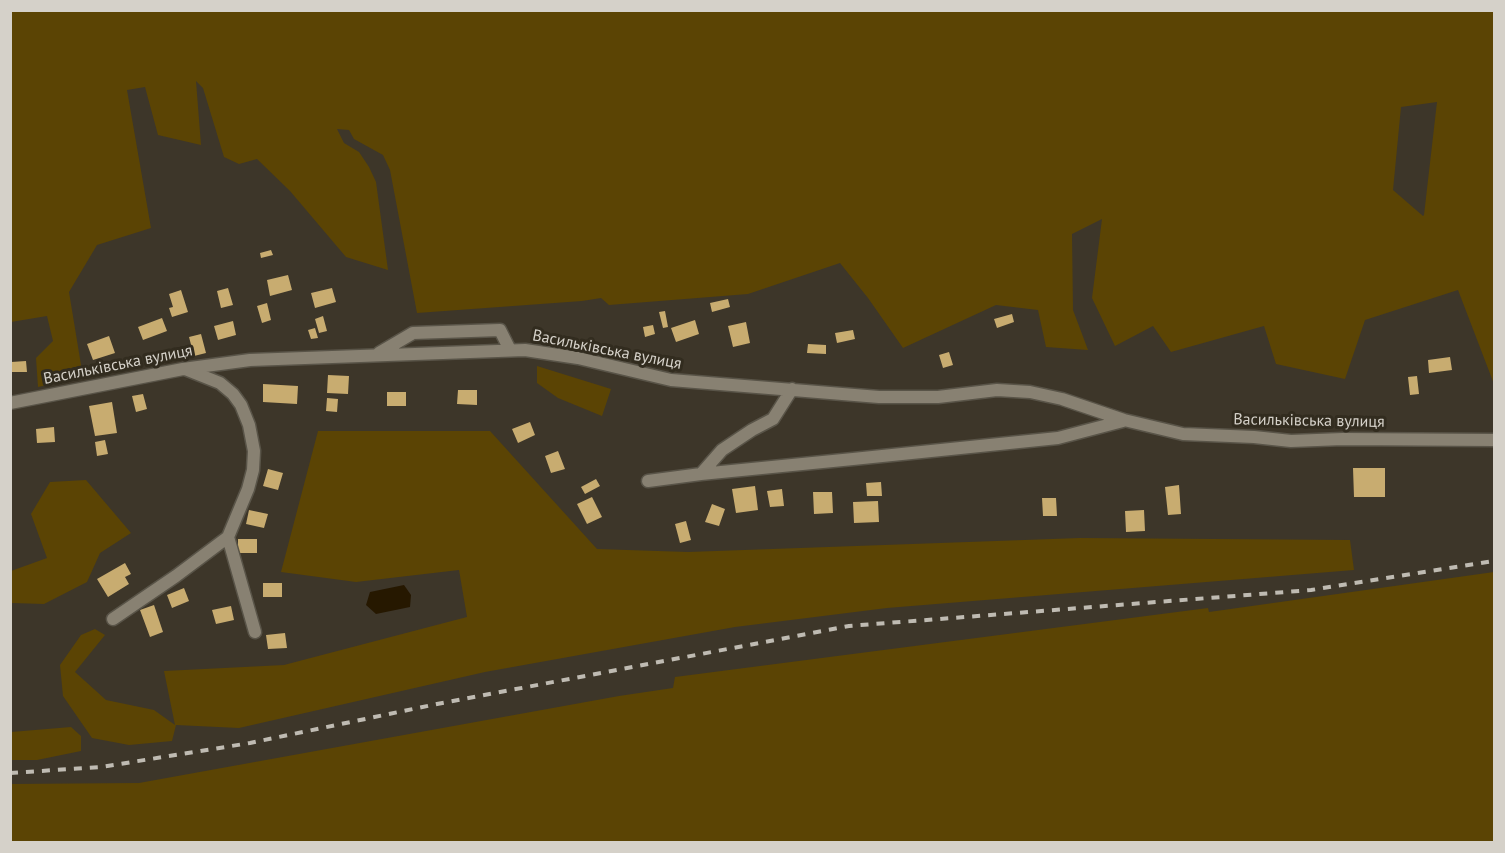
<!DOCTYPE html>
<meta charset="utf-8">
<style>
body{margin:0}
#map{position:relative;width:1505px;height:853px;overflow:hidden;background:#3d3629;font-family:"PT Sans",sans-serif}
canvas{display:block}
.frame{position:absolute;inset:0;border:12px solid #d5d1c9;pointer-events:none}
</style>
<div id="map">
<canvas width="1505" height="853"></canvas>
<div class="frame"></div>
</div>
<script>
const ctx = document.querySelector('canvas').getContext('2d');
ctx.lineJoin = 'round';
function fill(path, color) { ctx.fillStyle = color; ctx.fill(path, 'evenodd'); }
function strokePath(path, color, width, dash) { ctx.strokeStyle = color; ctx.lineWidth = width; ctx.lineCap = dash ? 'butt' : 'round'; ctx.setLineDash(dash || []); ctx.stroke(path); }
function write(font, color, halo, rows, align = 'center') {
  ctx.font = font + ' "PT Sans",sans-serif'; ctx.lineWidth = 6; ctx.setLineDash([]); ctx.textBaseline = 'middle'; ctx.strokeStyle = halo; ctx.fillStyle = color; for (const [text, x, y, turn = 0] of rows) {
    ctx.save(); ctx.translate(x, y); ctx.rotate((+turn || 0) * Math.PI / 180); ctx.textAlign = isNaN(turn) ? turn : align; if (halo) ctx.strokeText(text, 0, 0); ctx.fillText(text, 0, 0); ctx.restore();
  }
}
fill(new Path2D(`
 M 10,11 L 1494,11 L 1494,384 L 1458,290 L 1365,320 L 1345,379 L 1276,364 L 1264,326 L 1171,352 L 1153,326 L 1115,346 L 1092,298 L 1102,219 L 1072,234 L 1073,310 L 1088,350 L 1046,347 L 1038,310 L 996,305 L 903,348 L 868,298 L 840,263 L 748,294 L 609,305 L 601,298 L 582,301 L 417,313 L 390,170 L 383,155 L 354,139 L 349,130 L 337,129 L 344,143 L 359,152 L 369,167 L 376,182 L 388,270 L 346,257 L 290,191 L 257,159 L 239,164 L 224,157 L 203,88 L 196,81 L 201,145 L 158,135 L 145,87 L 127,90 L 151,228 L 97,245 L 69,292 L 83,377 L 38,387 L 36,358 L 53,341 L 47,316 L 11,322 L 11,317 ZM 1437,102 L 1424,215 L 1423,216 L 1393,190 L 1401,107 Z
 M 537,366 L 611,389 L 602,416 L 558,398 L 537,383 Z
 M 318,431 L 490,431 L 597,549 L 688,552 L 1080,538 L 1350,540 L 1354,570 L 887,608 L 735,627 L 485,672 L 239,728 L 176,725 L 172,741 L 129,745 L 92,738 L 63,696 L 60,665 L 81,635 L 95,629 L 105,635 L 75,672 L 106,700 L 154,710 L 175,725 L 164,671 L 284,665 L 467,617 L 459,570 L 356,582 L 281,572 Z
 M 86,480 L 131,533 L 100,553 L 87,582 L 44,604 L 12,603 L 11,594 L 11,571 L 47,558 L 31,514 L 50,482 Z
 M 1494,572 L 1494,842 L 11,842 L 11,784 L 139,783 L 619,696 L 673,688 L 675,677 L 1208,608 L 1209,612 Z
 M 71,727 L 81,736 L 81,751 L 37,760 L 11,760 L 11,732 Z`), '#5b4404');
fill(new Path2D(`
 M 404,585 L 411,595 L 410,607 L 376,614 L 366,605 L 370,592 Z`), '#261800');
fill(new Path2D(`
 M 271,250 L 273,255 L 261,258 L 260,253 Z
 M 288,275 L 292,290 L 270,296 L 267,280 Z
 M 228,288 L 233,305 L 221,308 L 217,291 Z
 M 332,288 L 336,302 L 315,308 L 311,293 Z
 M 181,290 L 188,312 L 172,317 L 169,308 L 173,307 L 169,294 Z
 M 728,299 L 730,307 L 712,312 L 710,303 Z
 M 267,303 L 271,320 L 262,323 L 257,306 Z
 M 665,311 L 668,327 L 663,328 L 659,312 Z
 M 1012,314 L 1014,322 L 997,328 L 994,319 Z
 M 323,316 L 327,331 L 319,333 L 315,319 Z
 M 162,318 L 167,331 L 143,340 L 138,327 Z
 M 695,320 L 699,334 L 676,342 L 671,328 Z
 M 233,321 L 236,335 L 218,340 L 214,326 Z
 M 746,322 L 750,343 L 733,347 L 728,326 Z
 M 653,325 L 655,334 L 645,337 L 643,327 Z
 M 315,328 L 318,338 L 311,339 L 308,330 Z
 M 853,330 L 855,339 L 837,343 L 835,333 Z
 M 201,334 L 206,353 L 194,356 L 189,337 Z
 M 109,336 L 115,353 L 93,360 L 87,344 Z
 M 808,344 L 826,345 L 826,354 L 807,353 Z
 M 177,348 L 180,358 L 171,361 L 168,351 Z
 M 949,352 L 953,365 L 943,368 L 939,355 Z
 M 1450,357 L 1452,370 L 1429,373 L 1428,360 Z
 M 26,361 L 27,372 L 11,372 L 11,362 Z
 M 328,375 L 349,376 L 348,394 L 327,393 Z
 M 1417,376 L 1419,394 L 1410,395 L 1408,377 Z
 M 263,384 L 298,386 L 297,404 L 263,402 Z
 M 458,390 L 477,390 L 477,405 L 457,404 Z
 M 387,392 L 406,392 L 406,406 L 387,406 Z
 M 143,394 L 147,409 L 136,412 L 132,396 Z
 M 327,398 L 338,399 L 337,412 L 326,411 Z
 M 112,402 L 117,433 L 95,436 L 89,406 Z
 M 530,422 L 535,435 L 518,443 L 512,429 Z
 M 54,427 L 55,442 L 37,443 L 36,429 Z
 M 105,440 L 108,454 L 97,456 L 95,442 Z
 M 558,451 L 565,469 L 551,473 L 545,456 Z
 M 1353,468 L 1385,468 L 1385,497 L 1354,497 Z
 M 268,469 L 283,473 L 278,490 L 263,486 Z
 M 596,479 L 600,486 L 585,494 L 581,487 Z
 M 881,482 L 882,496 L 867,496 L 866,483 Z
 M 1179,485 L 1181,514 L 1168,515 L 1165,487 Z
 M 755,486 L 758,510 L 736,513 L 732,489 Z
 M 782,489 L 784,506 L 770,507 L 767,491 Z
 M 813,492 L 832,492 L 833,513 L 814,514 Z
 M 592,497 L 602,517 L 587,524 L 577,504 Z
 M 1042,498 L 1056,498 L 1057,516 L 1043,516 Z
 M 878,501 L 879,522 L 854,523 L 853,502 Z
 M 712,504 L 725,509 L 719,526 L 705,522 Z
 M 249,510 L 268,514 L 264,528 L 246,524 Z
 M 1144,510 L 1145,531 L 1126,532 L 1125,511 Z
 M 686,521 L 691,540 L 680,543 L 675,524 Z
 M 238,539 L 257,539 L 257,553 L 238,553 Z
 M 125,563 L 131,574 L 125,577 L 129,584 L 108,597 L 97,579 Z
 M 263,583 L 282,583 L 282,597 L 263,597 Z
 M 184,588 L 189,601 L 172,608 L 167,595 Z
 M 154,605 L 163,632 L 150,637 L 140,610 Z
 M 231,606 L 234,620 L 216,624 L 212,610 Z
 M 285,633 L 287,648 L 268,649 L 266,635 Z`), '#c8ac70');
const minor = new Path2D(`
 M 379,353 L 413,333 L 500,330 L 510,350
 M 10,403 L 183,369 L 250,360 L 525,350 L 578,358 L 671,380 L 879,397 L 938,397 L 997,390 L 1030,392 L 1062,399 L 1124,420 L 1183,434 L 1254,437 L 1291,441 L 1343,439 L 1494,440
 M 701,474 L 722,450 L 752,430 L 773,419 L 792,389
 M 648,481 L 701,474 L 853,459 L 1058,438 L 1123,421
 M 228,537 L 255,632
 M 113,619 L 176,576 L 228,537 L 248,489 L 253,470 L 254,451 L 249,425 L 241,405 L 233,394 L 220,383 L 185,369`);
strokePath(minor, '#595448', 15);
strokePath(minor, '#888172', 12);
strokePath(new Path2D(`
 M 10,773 L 101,767 L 250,743 L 437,704 L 849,626 L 1311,590 L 1494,561`), '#bfbbb2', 4, [8, 8]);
write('16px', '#d5d1c9', '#322c1f', [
 ["Васильківська вулиця",607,350,11],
 ["Васильківська вулиця",118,365,-11],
 ["Васильківська вулиця",1309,421,1]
]);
</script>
